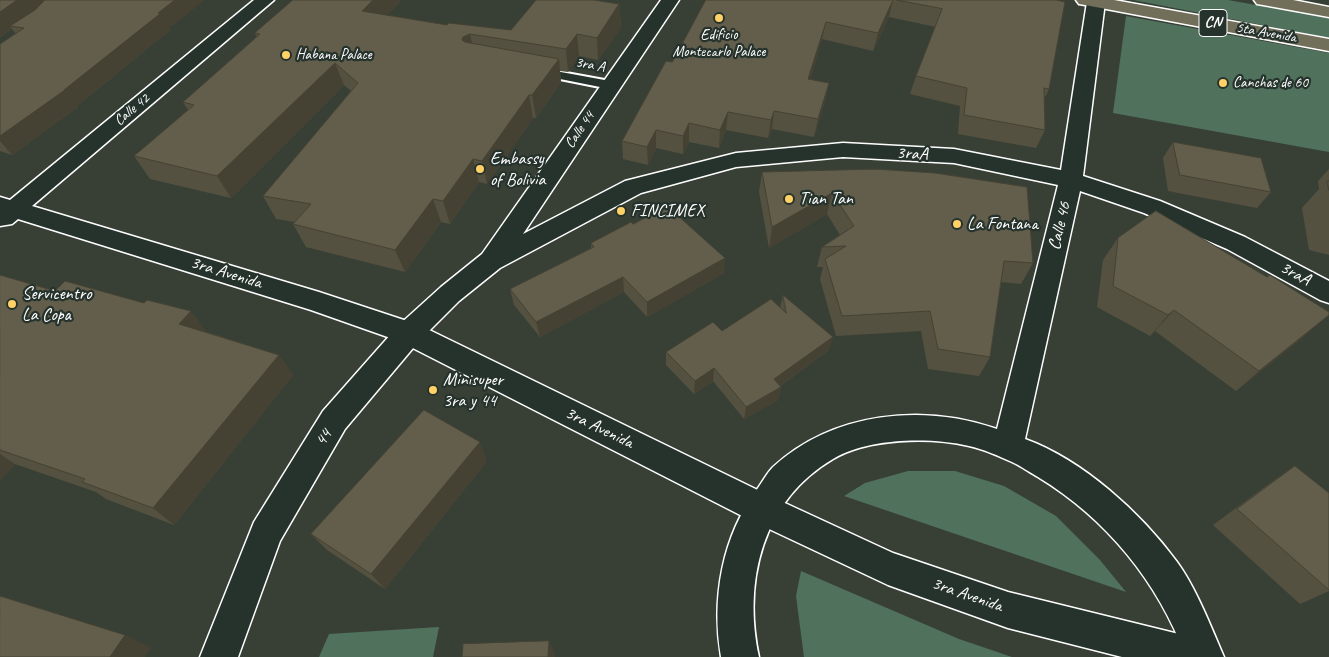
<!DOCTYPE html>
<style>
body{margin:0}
canvas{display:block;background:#384036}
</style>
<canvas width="1329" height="657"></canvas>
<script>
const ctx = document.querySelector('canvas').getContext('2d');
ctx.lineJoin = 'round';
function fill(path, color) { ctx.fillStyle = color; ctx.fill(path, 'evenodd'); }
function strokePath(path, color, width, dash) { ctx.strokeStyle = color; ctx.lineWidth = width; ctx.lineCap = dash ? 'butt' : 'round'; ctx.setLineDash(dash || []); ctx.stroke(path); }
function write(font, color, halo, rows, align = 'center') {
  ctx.font = font + ' Caveat,sans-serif'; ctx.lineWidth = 4.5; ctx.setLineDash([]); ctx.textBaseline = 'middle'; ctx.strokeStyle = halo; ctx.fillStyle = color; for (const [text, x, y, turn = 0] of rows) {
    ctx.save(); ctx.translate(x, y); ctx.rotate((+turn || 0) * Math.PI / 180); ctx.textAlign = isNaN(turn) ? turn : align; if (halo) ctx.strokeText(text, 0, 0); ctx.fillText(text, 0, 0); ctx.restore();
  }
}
fill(new Path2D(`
 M 1133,0 L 1228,0 L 1329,18 L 1329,38 Z
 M 1126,16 L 1329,53 L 1329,152 L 1113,113 Z
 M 908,471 L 955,471 L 1004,486 L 1056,516 L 1100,560 L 1126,592 L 844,496 L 865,483 Z
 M 801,571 L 959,639 L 1012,657 L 804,657 L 796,596 Z
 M 439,627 L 433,657 L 319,657 L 329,634 Z`), '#50715c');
const service = new Path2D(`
 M 539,68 L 610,81 L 616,85 L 610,89 L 535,74 L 533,72 Z`);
const minor = new Path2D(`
 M 661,0 L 679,0 L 523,234 L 625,181 L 736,153 L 843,143 L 954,149 L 1061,170 L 1087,2 L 1088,0 L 1104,0 L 1105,2 L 1083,176 L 1160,201 L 1245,237 L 1329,281 L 1329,303 L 1320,300 L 1227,249 L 1144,213 L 1080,191 L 1025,439 C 1083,460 1141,513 1177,562 C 1196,588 1211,627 1224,657 L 1186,657 C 1158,582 1107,519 1038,477 C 1029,472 1021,466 1012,462 C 999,456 983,449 969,446 C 929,437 869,438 833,459 C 762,501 743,581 759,657 L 721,657 C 711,599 722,536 758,488 C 763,481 767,473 773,467 C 833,412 923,403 997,429 L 1058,185 L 954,163 L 843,157 L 736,167 L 641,193 L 500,268 L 459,301 L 419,341 L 345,429 L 280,541 L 238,657 L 200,657 L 254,522 L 323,411 L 399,325 L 441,287 L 482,254 Z`);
const secondary = new Path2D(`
 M 254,0 L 274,0 L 32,206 L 319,292 L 419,325 L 774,498 L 893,553 L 1008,592 L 1195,638 L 1208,644 L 1214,657 L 1122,657 L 1008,628 L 888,585 L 750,520 L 399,341 L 311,310 L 18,219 L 12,224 L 0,226 L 0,197 L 10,200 Z`);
const trunk = new Path2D(`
 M 1076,0 L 1114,0 L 1329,39 L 1329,51 L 1085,5 L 1079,4 Z
 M 1254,0 L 1293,0 L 1329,7 L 1329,17 L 1263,5 L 1257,4 Z`);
strokePath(service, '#fff', 4);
strokePath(minor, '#fff', 3);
strokePath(secondary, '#fff', 3);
strokePath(trunk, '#fff', 3);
fill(service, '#26332d');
fill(minor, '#26332d');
fill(secondary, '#26332d');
fill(trunk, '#716e59');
fill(new Path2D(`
 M 0,0 L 169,28 L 170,30 L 77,106 L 78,107 L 12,155 L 0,151 L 0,44 L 16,34 L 12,29 L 0,37 Z
 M 293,0 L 399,0 L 400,2 L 387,15 L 447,25 L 511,30 L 600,1 L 619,4 L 621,27 L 598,60 L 579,56 L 568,72 L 560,71 L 561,82 L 536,118 L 533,118 L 487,184 L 479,182 L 450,224 L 441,222 L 405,272 L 306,247 L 293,224 L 295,222 L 276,219 L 263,196 L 351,91 L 344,85 L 231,198 L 150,179 L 134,156 L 188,110 L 183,102 L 257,37 L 255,33 Z
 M 706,0 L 1056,0 L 1049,89 L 1044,99 L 1045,130 L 1036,148 L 958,134 L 960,106 L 910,94 L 916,76 L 936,27 L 889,17 L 873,51 L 822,39 L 810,80 L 829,83 L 825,101 L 814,137 L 772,129 L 768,138 L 726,130 L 719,148 L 689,142 L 683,154 L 656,148 L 648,165 L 623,159 L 622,141 L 672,62 Z
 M 1173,142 L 1271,192 L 1257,208 L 1168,191 L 1163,158 Z
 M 1329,169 L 1329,255 L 1309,250 L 1302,208 L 1319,189 L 1318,181 Z
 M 876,170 L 1033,263 L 1021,284 L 1001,282 L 990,357 L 979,376 L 928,369 L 921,331 L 836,336 L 820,279 L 823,267 L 817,267 L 822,247 L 840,235 L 827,214 L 769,248 L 759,192 L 762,172 Z
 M 633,224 L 724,273 L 647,317 L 624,292 L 540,337 L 514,305 L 510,289 L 591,248 L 591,243 Z
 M 1118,238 L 1306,335 L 1236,391 L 1155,331 L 1150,336 L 1097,307 L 1103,260 Z
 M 0,275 L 55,291 L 207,332 L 279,355 L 293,375 L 174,525 L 106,499 L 96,492 L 15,464 L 0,480 Z
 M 783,295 L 829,350 L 780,386 L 781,387 L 778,400 L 744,419 L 713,381 L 694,394 L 666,365 L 666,352 L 780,308 Z
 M 487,461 L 385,589 L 327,550 L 311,534 Z
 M 1295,466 L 1329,493 L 1329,591 L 1300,604 L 1213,525 L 1270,483 Z`), '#545140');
fill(new Path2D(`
 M 17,0 L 47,0 L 30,16 L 10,26 L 12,29 L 0,37 L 0,12 Z
 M 175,0 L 205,0 L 169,28 L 170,30 L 77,106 L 78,107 L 12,155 L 0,141 L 0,136 L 64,90 L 158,13 Z
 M 373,0 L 399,0 L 400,2 L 370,33 L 362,11 Z
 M 893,0 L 889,17 L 873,51 L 878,33 Z
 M 619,4 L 621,27 L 598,60 L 597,38 Z
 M 826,22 L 822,39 L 805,97 L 808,79 Z
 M 470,34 L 475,56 L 462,40 L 463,37 Z
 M 577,34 L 579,56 L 568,72 L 566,49 Z
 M 559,59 L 561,82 L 536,118 L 532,95 Z
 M 335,63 L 344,85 L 231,198 L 217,176 Z
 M 829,83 L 825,101 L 814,137 L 818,119 Z
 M 529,95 L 533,118 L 487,184 L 482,161 Z
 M 774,111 L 772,129 L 768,138 L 771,120 Z
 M 728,112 L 726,130 L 719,148 L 720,130 Z
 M 689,123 L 689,142 L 683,154 L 683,136 Z
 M 656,130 L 656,148 L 648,165 L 647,147 Z
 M 473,159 L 479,182 L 450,224 L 443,201 Z
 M 832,193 L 827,214 L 769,248 L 772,227 Z
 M 433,199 L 441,222 L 405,272 L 395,250 Z
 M 725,258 L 724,273 L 647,317 L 647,302 Z
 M 623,277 L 624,292 L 540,337 L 536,322 Z
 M 1174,310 L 1155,331 L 1150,336 L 1168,315 Z
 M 191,311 L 207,332 L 196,344 L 179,324 Z
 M 1329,315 L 1306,335 L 1236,391 L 1259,371 Z
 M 833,337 L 829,350 L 771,392 L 774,379 Z
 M 279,355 L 293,375 L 174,525 L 153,508 Z
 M 714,368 L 713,381 L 694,394 L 695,381 Z
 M 781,387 L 778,400 L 744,419 L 746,407 Z
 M 480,442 L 487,461 L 385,589 L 371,574 Z
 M 0,454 L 15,464 L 0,480 Z
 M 125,635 L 151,648 L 145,657 L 110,657 Z
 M 549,641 L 555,654 L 555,657 L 548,657 Z`), '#454234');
const building = new Path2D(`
 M 0,0 L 17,0 L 0,12 Z
 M 45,0 L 175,0 L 158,13 L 161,13 L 64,90 L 65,90 L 0,136 L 0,44 L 24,28 L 10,26 L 35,10 Z
 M 293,0 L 373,0 L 362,11 L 447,25 L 449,23 L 511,30 L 536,0 L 594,0 L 619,4 L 597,38 L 577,34 L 566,49 L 470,34 L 463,37 L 462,40 L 465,42 L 559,59 L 532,95 L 529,95 L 482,161 L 473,159 L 443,201 L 433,199 L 395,250 L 293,224 L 311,204 L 263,196 L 358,83 L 335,63 L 217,176 L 134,156 L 194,105 L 183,102 L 260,34 L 255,33 Z
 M 706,0 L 893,0 L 878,33 L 826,22 L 808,79 L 829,83 L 818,119 L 774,111 L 771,120 L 728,112 L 720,130 L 689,123 L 683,136 L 656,130 L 647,147 L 622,141 L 666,61 L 672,62 Z
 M 897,0 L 1056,0 L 1065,2 L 1049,89 L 1044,88 L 1045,130 L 964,115 L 967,88 L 916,76 L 942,9 Z
 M 1173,142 L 1261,158 L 1271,192 L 1180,175 Z
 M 875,169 L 935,173 L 1027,187 L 1033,263 L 1004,261 L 990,357 L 938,349 L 930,311 L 842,316 L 825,259 L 846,246 L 822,247 L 854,226 L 832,193 L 772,227 L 762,172 L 876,169 Z
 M 1327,181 L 1329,181 L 1329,190 Z
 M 667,206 L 725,258 L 647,302 L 623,277 L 536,322 L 510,289 L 594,247 L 591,243 L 631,222 L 633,224 Z
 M 1156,211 L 1267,277 L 1270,275 L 1329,312 L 1329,315 L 1259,371 L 1174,310 L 1168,315 L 1113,286 L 1118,238 Z
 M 0,275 L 55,291 L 65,281 L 144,303 L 147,300 L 191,311 L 179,324 L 279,355 L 153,508 L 82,482 L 85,479 L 0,450 Z
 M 783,295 L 833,337 L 774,379 L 781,387 L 746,407 L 714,368 L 695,381 L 666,352 L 713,322 L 722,331 L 771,299 L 786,313 Z
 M 424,410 L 480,442 L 371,574 L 311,534 Z
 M 1295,466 L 1329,493 L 1329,590 L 1237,509 Z
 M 0,596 L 125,635 L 110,657 L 0,657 Z
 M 549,641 L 548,657 L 462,657 L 463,644 Z`);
fill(building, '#625e4b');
strokePath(building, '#454234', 1);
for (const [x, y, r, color] of [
 [719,18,5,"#ffd166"],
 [286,55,5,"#ffd166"],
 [1223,83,5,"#ffd166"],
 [480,169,5,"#ffd166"],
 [789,199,5,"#ffd166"],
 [621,211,5,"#ffd166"],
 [957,224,5,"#ffd166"],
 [12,304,5,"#ffd166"],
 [433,390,5,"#ffd166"]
]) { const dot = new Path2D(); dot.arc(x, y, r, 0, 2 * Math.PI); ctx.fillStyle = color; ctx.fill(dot); strokePath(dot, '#26332d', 2); }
write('15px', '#fff', '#26332d', [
 ["5ta Avenida",1266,33,10],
 ["3ra A",590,65,10],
 ["Calle 42",132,110,-40],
 ["Calle 44",580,130,-56]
]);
write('15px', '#fff', '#26332d', [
 ["Edificio",719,35,"center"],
 ["Montecarlo Palace",719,52,"center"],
 ["Habana Palace",296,55],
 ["Canchas de 60",1233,83]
], 'left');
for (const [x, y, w] of [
 [1213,23,28]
]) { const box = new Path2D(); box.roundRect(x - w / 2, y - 13.5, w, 27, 4); ctx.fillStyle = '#26332d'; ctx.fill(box); strokePath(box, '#fff', 1); }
write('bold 16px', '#fff', null, [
 ["CN",1213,23]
]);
write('18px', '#fff', '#26332d', [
 ["3raA",912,154,3],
 ["Calle 46",1060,226,-77],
 ["3ra Avenida",226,273,17],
 ["3raA",1295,274,28],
 ["3ra Avenida",599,428,26],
 ["44",324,438,-59],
 ["3ra Avenida",967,595,19]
]);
write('18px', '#fff', '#26332d', [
 ["Embassy",490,159],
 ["of Bolivia",490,180],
 ["Tian Tan",799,199],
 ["FINCIMEX",631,211],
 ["La Fontana",967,224],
 ["Servicentro",22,294],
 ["La Copa",22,315],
 ["Minisuper",443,380],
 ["3ra y 44",443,401]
], 'left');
</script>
